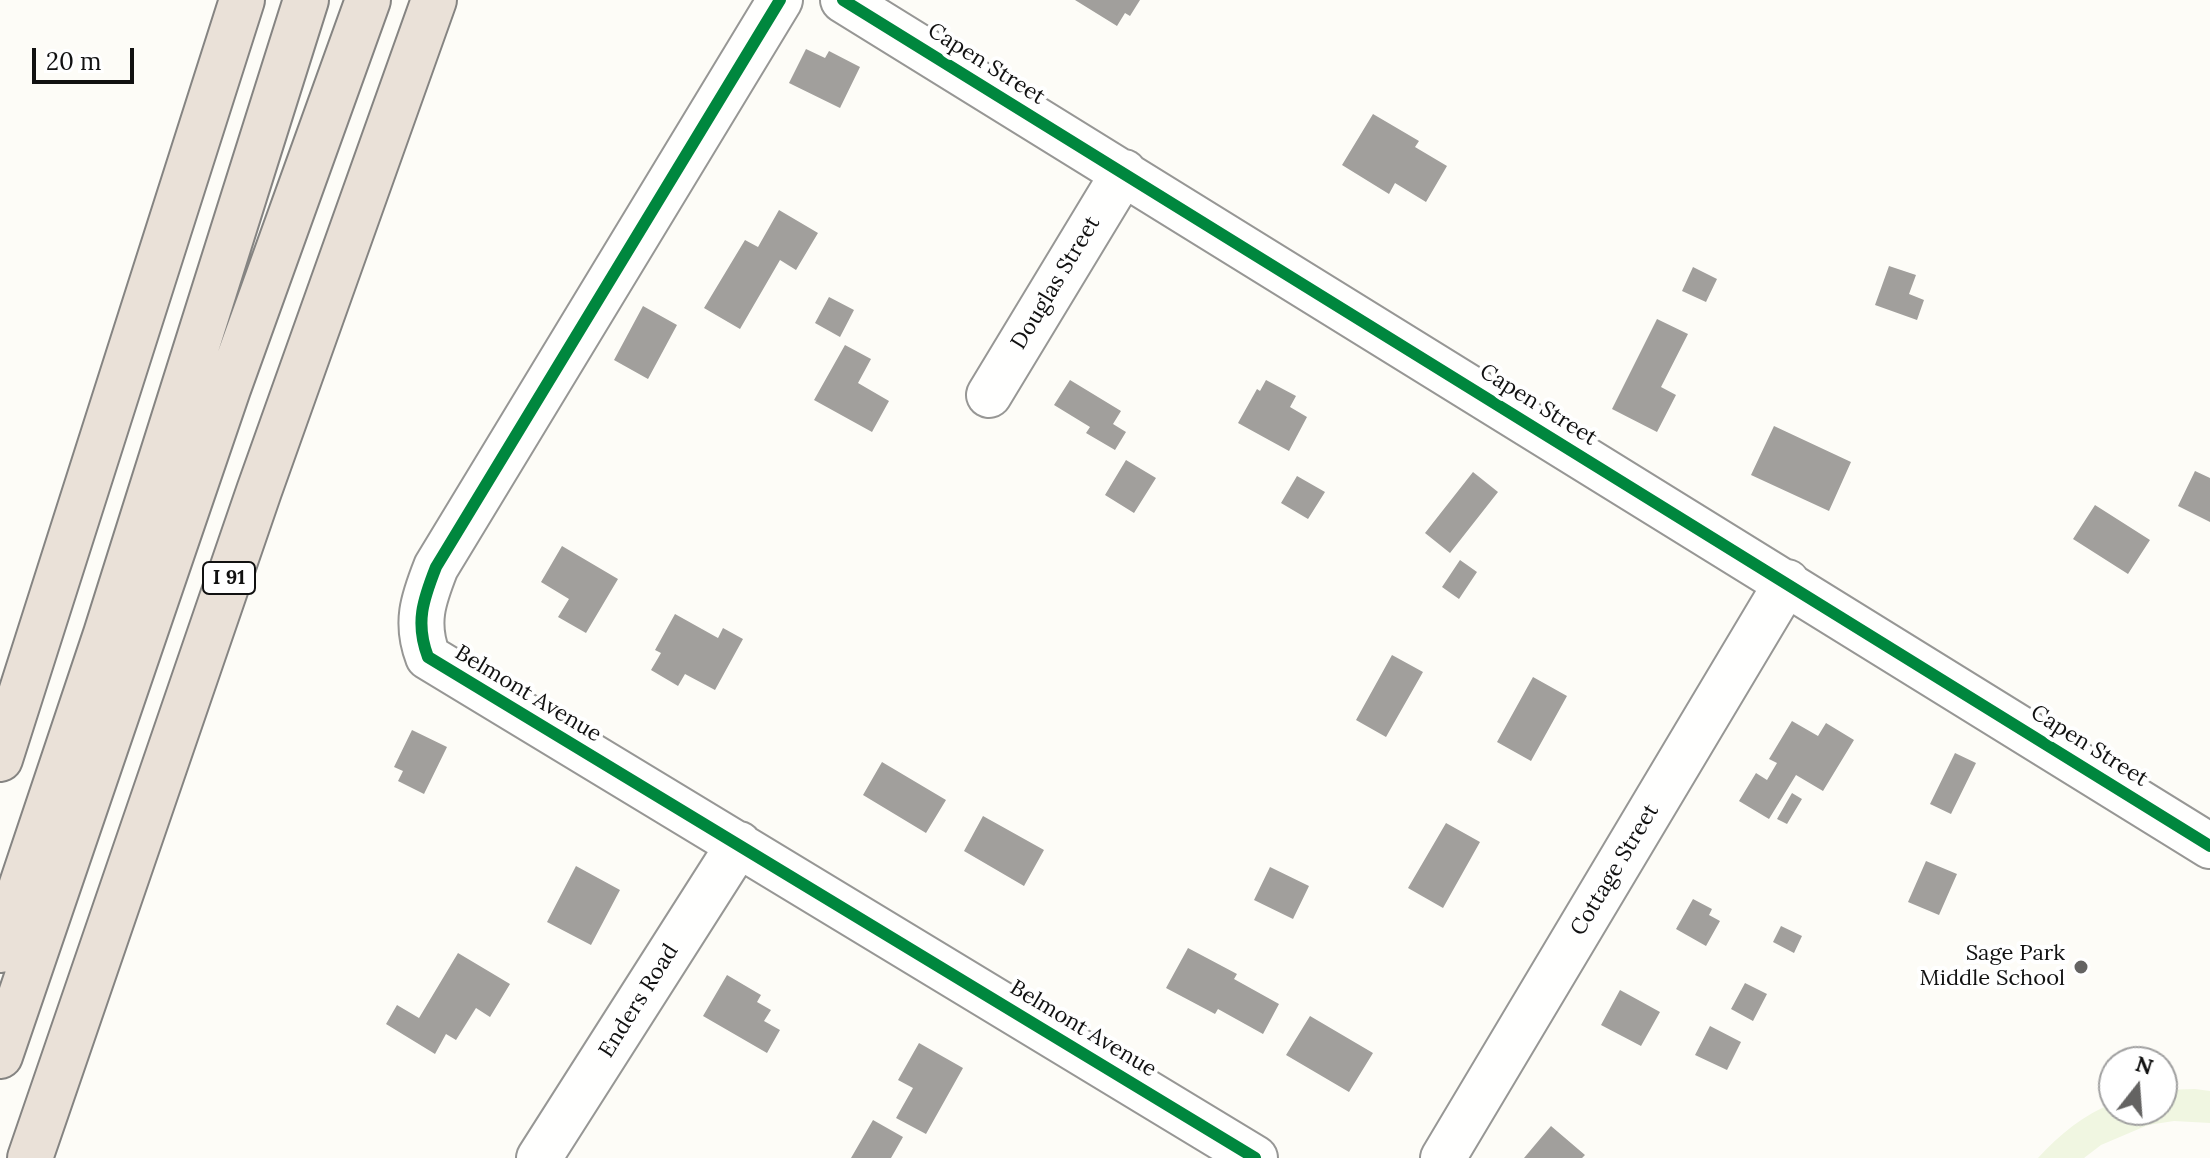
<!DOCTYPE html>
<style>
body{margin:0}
#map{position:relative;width:2210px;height:1158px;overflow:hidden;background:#fdfcf7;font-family:Lora,serif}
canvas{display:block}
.north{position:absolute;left:2098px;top:1046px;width:80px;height:80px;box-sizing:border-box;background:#fff;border:2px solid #a0a0a0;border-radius:50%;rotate:17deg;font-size:22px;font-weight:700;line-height:32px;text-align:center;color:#111}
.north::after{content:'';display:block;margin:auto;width:28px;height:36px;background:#646362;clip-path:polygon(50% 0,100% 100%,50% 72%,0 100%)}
.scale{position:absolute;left:32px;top:48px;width:102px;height:36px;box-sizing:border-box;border:4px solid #111;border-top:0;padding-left:10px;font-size:24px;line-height:28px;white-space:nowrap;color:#111;-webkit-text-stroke:6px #fff;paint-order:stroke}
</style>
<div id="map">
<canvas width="2210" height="1158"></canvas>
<div class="north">N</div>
<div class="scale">20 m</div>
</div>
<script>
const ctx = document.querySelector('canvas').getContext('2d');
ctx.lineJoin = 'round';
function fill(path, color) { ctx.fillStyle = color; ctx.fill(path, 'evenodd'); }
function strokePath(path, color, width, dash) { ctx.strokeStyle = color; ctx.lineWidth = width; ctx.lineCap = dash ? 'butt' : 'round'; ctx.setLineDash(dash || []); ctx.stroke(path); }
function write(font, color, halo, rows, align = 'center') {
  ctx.font = font + ' Lora,serif'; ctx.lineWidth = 8; ctx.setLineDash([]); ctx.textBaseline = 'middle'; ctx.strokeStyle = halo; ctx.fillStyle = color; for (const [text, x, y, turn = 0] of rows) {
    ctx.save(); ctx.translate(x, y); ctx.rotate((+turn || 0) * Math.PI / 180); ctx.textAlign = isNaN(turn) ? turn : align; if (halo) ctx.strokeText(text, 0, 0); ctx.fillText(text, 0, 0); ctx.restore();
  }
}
fill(new Path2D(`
 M 2195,1089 L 2210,1091 L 2210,1123 L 2174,1121 L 2148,1125 L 2101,1145 L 2084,1158 L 2038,1158 C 2059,1135 2084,1114 2114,1103 L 2114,1110 L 2162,1110 L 2162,1090 Z`), '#f0f6e1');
fill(new Path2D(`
 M 1075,0 L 1140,0 L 1130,16 L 1125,13 L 1117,26 Z
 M 806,49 L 825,58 L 829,51 L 860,67 L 840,108 L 789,83 Z
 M 1373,114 L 1419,141 L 1415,147 L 1447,166 L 1426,202 L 1395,183 L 1389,194 L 1342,165 Z
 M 779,210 L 818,233 L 796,270 L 780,260 L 740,329 L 704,308 L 745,240 L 758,247 Z
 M 1889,266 L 1916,275 L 1909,294 L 1924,300 L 1917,320 L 1875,305 Z
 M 1693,267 L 1717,279 L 1706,302 L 1682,291 Z
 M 829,297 L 854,310 L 840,337 L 815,323 Z
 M 643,306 L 677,325 L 648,379 L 614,360 Z
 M 1657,319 L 1688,334 L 1661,387 L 1676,395 L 1657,432 L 1612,409 Z
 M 845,345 L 871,359 L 858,383 L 889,401 L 872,432 L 814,400 Z
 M 1070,380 L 1121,411 L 1113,424 L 1126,432 L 1115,450 L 1086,433 L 1090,427 L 1054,405 Z
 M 1266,380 L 1296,396 L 1290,407 L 1307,417 L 1289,451 L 1238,423 L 1257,389 L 1260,391 Z
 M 1774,426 L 1851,462 L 1829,511 L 1751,475 Z
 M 1126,460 L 1156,478 L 1134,513 L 1105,495 Z
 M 2195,471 L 2210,478 L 2210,522 L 2178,506 Z
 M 1473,472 L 1498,492 L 1450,553 L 1425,533 Z
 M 1297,476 L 1325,492 L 1308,519 L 1281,503 Z
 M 2095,505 L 2150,540 L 2128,574 L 2073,539 Z
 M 562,546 L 618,579 L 586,633 L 558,617 L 569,599 L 541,582 Z
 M 1460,560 L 1477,572 L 1459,599 L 1442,587 Z
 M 675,614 L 718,638 L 723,628 L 743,639 L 715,690 L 685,674 L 678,686 L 651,670 L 661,653 L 655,650 Z
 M 1392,655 L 1423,672 L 1386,737 L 1356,720 Z
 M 1533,677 L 1567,696 L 1531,761 L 1497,742 Z
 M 1792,721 L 1818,736 L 1826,723 L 1854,740 L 1823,791 L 1796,775 L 1769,819 L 1739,801 L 1756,773 L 1767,780 L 1777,763 L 1769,759 Z
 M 412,730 L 447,747 L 424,794 L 398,781 L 403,771 L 394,767 Z
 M 1955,753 L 1976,763 L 1951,814 L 1930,804 Z
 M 882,762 L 946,800 L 926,833 L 863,795 Z
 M 1792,793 L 1802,799 L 1787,824 L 1777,819 Z
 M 983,816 L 1044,850 L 1024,886 L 964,851 Z
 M 1446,823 L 1480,842 L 1443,908 L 1408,888 Z
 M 1926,861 L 1957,874 L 1939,915 L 1908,902 Z
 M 576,866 L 620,890 L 591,945 L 547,922 Z
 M 1270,867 L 1309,886 L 1293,919 L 1254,900 Z
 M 1693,899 L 1712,909 L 1709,915 L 1720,921 L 1706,946 L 1676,929 Z
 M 1781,926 L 1802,936 L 1794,953 L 1773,942 Z
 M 1188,948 L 1237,974 L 1234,979 L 1279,1004 L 1263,1034 L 1218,1009 L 1215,1014 L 1166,988 Z
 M 458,953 L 510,984 L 490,1017 L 476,1008 L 456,1040 L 446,1034 L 435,1054 L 386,1024 L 397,1005 L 419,1018 Z
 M 727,975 L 761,995 L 757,1002 L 771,1010 L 764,1021 L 780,1030 L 767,1053 L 703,1016 Z
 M 1745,983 L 1767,994 L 1753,1021 L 1731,1009 Z
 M 1620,990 L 1660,1012 L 1641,1046 L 1601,1025 Z
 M 1310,1016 L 1373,1053 L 1349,1092 L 1286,1055 Z
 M 1710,1026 L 1741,1042 L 1727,1070 L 1695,1055 Z
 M 919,1043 L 963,1068 L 926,1134 L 896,1118 L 913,1088 L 898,1080 Z
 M 873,1120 L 903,1137 L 891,1158 L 851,1158 Z
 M 1551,1126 L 1585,1155 L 1582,1158 L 1524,1158 Z`), '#a19f9c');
const minor = new Path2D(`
 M 780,0 L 436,567 C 423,600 415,623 428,657 L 1255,1158
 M 843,0 L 2210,846
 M 989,395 L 1124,172
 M 539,1158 L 739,844
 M 1443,1158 L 1787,582`);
const highway = new Path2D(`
 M 0,759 L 242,0
 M 0,950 L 106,634 L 306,0
 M 0,1056 L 228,389 L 368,0
 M 30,1158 L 259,491 L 434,0`);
strokePath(minor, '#979795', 48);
strokePath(highway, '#858482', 48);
strokePath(minor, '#fffffe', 44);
strokePath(highway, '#eae1d8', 44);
strokePath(new Path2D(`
 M 780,0 L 436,567 C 423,600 415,623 428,657 L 1255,1158
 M 843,0 L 2210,846`), '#00873e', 12);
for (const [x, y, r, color] of [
 [2081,967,8,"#646362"]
]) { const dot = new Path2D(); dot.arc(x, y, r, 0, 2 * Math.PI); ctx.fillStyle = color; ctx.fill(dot); strokePath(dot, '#fff', 3); }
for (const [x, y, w] of [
 [229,578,52]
]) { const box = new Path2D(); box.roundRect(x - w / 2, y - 16, w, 32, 6); ctx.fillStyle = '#fff'; ctx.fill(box); strokePath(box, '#111', 2); }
write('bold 20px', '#111', null, [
 ["I 91",229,578]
]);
write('22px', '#111', '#fff', [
 ["Capen Street",986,64,32],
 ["Douglas Street",1056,283,-59],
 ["Capen Street",1538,405,32],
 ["Belmont Avenue",528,694,31],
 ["Capen Street",2089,746,32],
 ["Cottage Street",1615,870,-59],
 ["Enders Road",639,1001,-58],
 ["Belmont Avenue",1083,1029,31]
]);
write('22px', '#111', '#fff', [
 ["Sage Park",2065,954],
 ["Middle School",2065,979]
], 'right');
</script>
